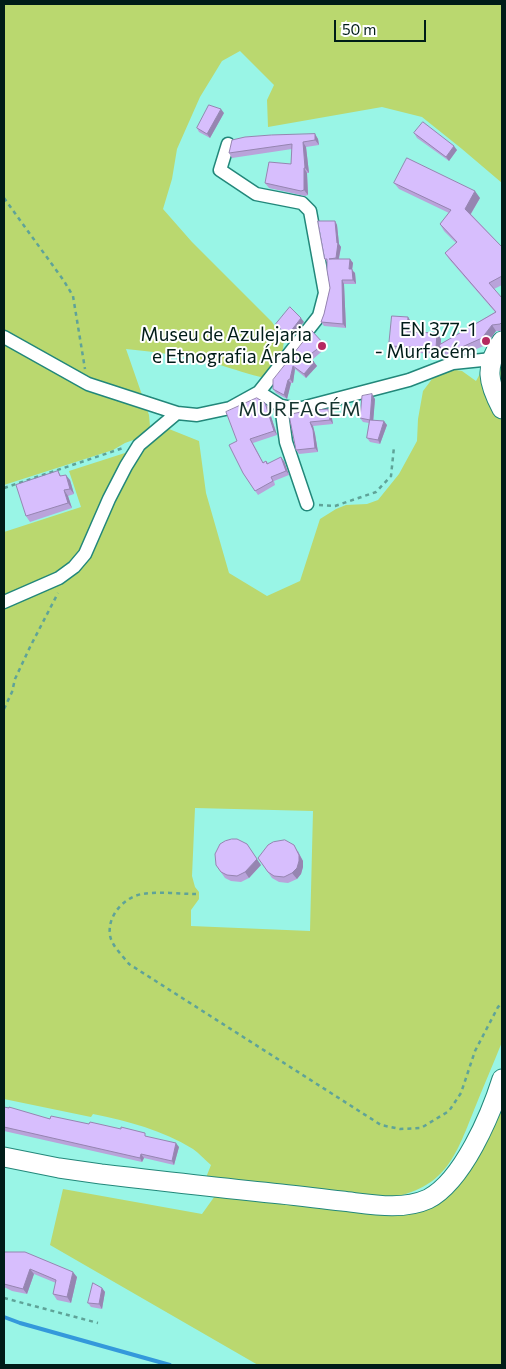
<!DOCTYPE html>
<meta charset="utf-8">
<style>
body{margin:0}
#map{position:relative;width:506px;height:1369px;overflow:hidden;background:#99f5e6;font-family:Commissioner,sans-serif}
canvas{display:block}
.frame{position:absolute;inset:0;border:5px solid #001c18;pointer-events:none}
.scale{position:absolute;left:334px;top:20px;width:92px;height:22px;box-sizing:border-box;border:2px solid #001c18;border-top:0;padding-left:6px;font-size:15px;line-height:18px;white-space:nowrap;color:#001c18;-webkit-text-stroke:4px #fff;paint-order:stroke}
</style>
<div id="map">
<canvas width="506" height="1369"></canvas>
<div class="frame"></div>
<div class="scale">50 m</div>
</div>
<script>
const ctx = document.querySelector('canvas').getContext('2d');
ctx.lineJoin = 'round';
function fill(path, color) { ctx.fillStyle = color; ctx.fill(path, 'evenodd'); }
function strokePath(path, color, width, dash) { ctx.strokeStyle = color; ctx.lineWidth = width; ctx.lineCap = dash ? 'butt' : 'round'; ctx.setLineDash(dash || []); ctx.stroke(path); }
function write(font, color, halo, rows, align = 'center') {
  ctx.font = font + ' Commissioner,sans-serif'; ctx.lineWidth = 4; ctx.setLineDash([]); ctx.textBaseline = 'middle'; ctx.strokeStyle = halo; ctx.fillStyle = color; for (const [text, x, y, turn = 0] of rows) {
    ctx.save(); ctx.translate(x, y); ctx.rotate((+turn || 0) * Math.PI / 180); ctx.textAlign = isNaN(turn) ? turn : align; if (halo) ctx.strokeText(text, 0, 0); ctx.fillText(text, 0, 0); ctx.restore();
  }
}
fill(new Path2D(`
 M 4,4 L 502,4 L 502,183 L 462,149 L 422,117 L 382,107 L 268,127 L 267,100 L 274,85 L 240,51 L 222,61 L 200,97 L 177,149 L 172,179 L 163,209 L 192,242 L 272,322 L 284,340 L 282,356 L 266,378 C 249,375 234,369 217,364 C 187,356 157,352 126,349 L 149,415 L 150,426 L 144,436 L 125,443 L 113,450 L 4,485 Z
 M 502,334 L 502,1042 C 493,1065 483,1087 474,1110 C 455,1158 445,1188 389,1198 L 207,1180 L 207,1175 L 211,1165 C 205,1160 199,1153 193,1149 C 162,1130 128,1121 93,1114 L 91,1117 L 4,1099 L 4,605 L 68,576 L 142,447 L 156,436 L 169,429 L 199,441 L 206,493 L 229,573 L 267,596 L 300,581 L 320,519 L 336,509 L 346,505 L 367,504 L 378,500 L 399,474 L 417,441 L 418,419 L 423,391 L 432,379 L 450,369 L 462,371 L 476,381 C 485,367 490,344 502,334 ZM 195,808 L 313,811 L 310,931 L 191,926 L 191,910 L 199,899 L 199,892 L 195,887 L 192,876 Z
 M 128,452 L 85,546 L 72,565 L 4,598 L 4,532 L 81,507 L 69,471 Z
 M 502,1094 L 502,1365 L 258,1365 L 50,1245 L 63,1189 L 202,1214 L 217,1193 L 425,1208 Z`), '#bad86f');
strokePath(new Path2D(`
 M 4,1317 L 20,1323 L 170,1365`), '#3499db', 4);
const minor = new Path2D(`
 M 4,337 L 88,384 L 177,413 L 197,415 L 230,408 L 259,392 L 319,316 L 325,293 L 310,211 L 302,203 L 256,194 L 220,170 L 228,144
 M 259,392 L 281,406 L 286,442 L 307,504
 M 281,406 L 298,409 L 409,380 L 453,363 L 492,359
 M 4,602 L 59,578 L 74,567 L 85,554 L 109,499 L 126,466 L 139,445 L 177,413`);
const primary = new Path2D(`
 M 502,341 C 484,366 488,383 502,409
 M 4,1157 L 59,1168 L 101,1174 C 161,1181 221,1188 281,1194 C 302,1196 322,1199 342,1201 C 369,1204 402,1211 428,1199 C 463,1181 491,1114 502,1079`);
strokePath(minor, '#22877a', 15);
strokePath(primary, '#22877a', 21);
strokePath(new Path2D(`
 M 4,198 L 64,281 L 73,296 L 85,369
 M 4,488 L 123,448
 M 319,505 L 335,506 L 376,492 L 391,476 L 394,447
 M 4,709 L 12,692 L 15,679 L 30,647 L 58,593
 M 196,894 C 179,894 159,891 142,894 C 124,897 107,916 110,935 C 111,945 123,956 129,964 L 381,1125 L 400,1129 L 421,1128 L 449,1111 L 461,1093 L 475,1051 L 498,1007 L 502,1003
 M 4,1298 L 98,1323`), '#5fa398', 2.5, [4, 4]);
strokePath(minor, '#fff', 12);
strokePath(primary, '#fff', 19);
fill(new Path2D(`
 M 224,113 L 210,138 L 199,132 L 197,128 Z
 M 414,133 L 457,150 L 449,161 L 417,138 Z
 M 315,134 L 318,139 L 319,145 L 306,147 L 309,173 L 307,173 L 308,195 L 305,196 L 269,188 L 265,183 L 291,164 L 292,149 L 232,158 L 229,153 Z
 M 394,183 L 480,198 L 471,214 L 502,247 L 502,285 L 494,289 L 502,298 L 502,331 L 496,331 L 486,345 L 467,353 L 447,357 L 441,348 L 440,354 L 393,352 L 389,346 L 412,323 L 412,332 L 437,333 L 441,339 L 441,344 L 495,312 L 449,259 L 445,253 L 456,243 L 444,231 L 440,224 L 449,213 L 399,189 Z
 M 335,221 L 337,225 L 339,244 L 341,247 L 339,259 L 350,259 L 353,263 L 352,270 L 355,273 L 356,284 L 344,284 L 346,328 L 324,326 L 321,322 L 324,314 L 330,288 L 327,262 L 325,259 Z
 M 324,344 L 327,347 L 312,360 L 317,366 L 306,378 L 295,369 L 293,383 L 291,383 L 287,399 L 276,393 L 273,389 L 273,380 Z
 M 375,399 L 373,420 L 387,425 L 380,444 L 370,442 L 367,438 L 369,423 L 363,422 L 360,418 Z
 M 265,403 L 268,407 L 277,435 L 253,443 L 263,462 L 266,461 L 268,463 L 284,461 L 289,475 L 274,481 L 275,485 L 258,495 L 243,473 L 237,441 Z
 M 328,409 L 331,413 L 333,424 L 313,426 L 315,434 L 318,452 L 299,454 L 296,450 L 289,415 Z
 M 58,471 L 61,476 L 70,480 L 74,494 L 68,496 L 72,508 L 30,522 L 26,516 Z
 M 298,851 L 303,861 L 303,867 L 301,874 L 297,879 L 288,883 L 279,882 L 272,878 L 258,858 Z
 M 216,865 L 261,865 L 249,878 L 241,882 L 231,881 L 225,878 Z
 M 4,1107 L 50,1119 L 89,1124 L 148,1137 L 179,1147 L 174,1165 L 144,1158 L 142,1162 L 4,1131 Z
 M 4,1252 L 77,1277 L 71,1303 L 57,1300 L 53,1294 L 56,1283 L 34,1274 L 27,1294 L 12,1291 L 4,1287 Z
 M 102,1288 L 105,1292 L 102,1309 L 91,1307 L 88,1303 Z`), '#b9a3da');
fill(new Path2D(`
 M 221,109 L 224,113 L 210,138 L 207,134 Z
 M 315,134 L 318,139 L 319,145 L 315,140 Z
 M 303,142 L 306,147 L 309,173 L 305,168 Z
 M 454,146 L 457,150 L 449,161 L 446,157 Z
 M 304,168 L 307,173 L 308,195 L 304,190 Z
 M 475,191 L 480,198 L 470,215 L 465,209 Z
 M 335,221 L 337,225 L 339,244 L 341,247 L 338,262 L 336,258 L 337,243 Z
 M 350,259 L 353,263 L 352,270 L 355,273 L 356,284 L 353,280 L 349,269 Z
 M 342,280 L 344,284 L 346,328 L 343,324 Z
 M 408,317 L 412,323 L 412,338 L 407,332 Z
 M 301,318 L 304,322 L 289,340 L 287,336 Z
 M 492,325 L 496,331 L 486,345 L 482,338 Z
 M 437,333 L 441,339 L 440,354 L 436,348 Z
 M 314,362 L 317,366 L 306,378 L 304,374 Z
 M 293,366 L 295,369 L 293,383 L 290,379 Z
 M 288,380 L 291,383 L 287,399 L 284,395 Z
 M 372,394 L 375,399 L 373,424 L 370,420 Z
 M 265,403 L 268,407 L 277,435 L 274,431 Z
 M 328,409 L 331,413 L 333,424 L 330,420 Z
 M 384,421 L 387,425 L 380,444 L 378,440 Z
 M 310,422 L 313,426 L 315,434 L 318,452 L 315,448 Z
 M 281,457 L 284,461 L 289,475 L 286,471 Z
 M 66,475 L 70,480 L 74,494 L 70,489 Z
 M 64,490 L 68,496 L 72,508 L 68,503 Z
 M 294,845 L 303,861 L 303,867 L 301,874 L 297,879 L 292,873 Z
 M 257,859 L 261,865 L 249,878 L 245,872 Z
 M 176,1143 L 179,1147 L 174,1165 L 172,1161 Z
 M 141,1154 L 144,1158 L 142,1162 L 140,1158 Z
 M 30,1269 L 34,1274 L 27,1294 L 23,1289 Z
 M 73,1272 L 77,1277 L 71,1303 L 67,1297 Z
 M 102,1288 L 105,1292 L 102,1309 L 99,1304 Z`), '#9685b1');
const building = new Path2D(`
 M 209,105 L 221,109 L 207,134 L 197,128 Z
 M 423,122 L 454,146 L 446,157 L 414,133 Z
 M 315,134 L 315,140 L 303,142 L 305,168 L 304,168 L 304,190 L 301,191 L 265,183 L 269,162 L 291,164 L 292,144 L 229,153 L 232,140 L 245,137 L 271,135 Z
 M 407,158 L 475,191 L 465,209 L 502,247 L 502,276 L 489,283 L 502,298 L 502,322 L 500,324 L 492,325 L 482,338 L 462,347 L 442,350 L 439,345 L 496,312 L 445,253 L 457,242 L 440,224 L 451,210 L 394,183 Z
 M 318,221 L 335,221 L 337,243 L 338,243 L 336,258 L 329,259 L 350,259 L 349,269 L 352,269 L 353,280 L 342,280 L 343,324 L 321,322 L 324,314 L 330,288 L 327,270 L 327,259 L 325,259 Z
 M 290,307 L 301,318 L 287,336 L 276,324 Z
 M 392,316 L 408,317 L 407,332 L 437,333 L 436,348 L 389,346 Z
 M 312,331 L 324,344 L 308,356 L 314,362 L 304,374 L 293,366 L 290,379 L 288,380 L 284,395 L 273,389 L 273,380 Z
 M 372,394 L 370,420 L 360,418 L 362,396 Z
 M 257,398 L 265,403 L 274,431 L 250,439 L 263,463 L 266,461 L 267,464 L 281,457 L 286,471 L 271,477 L 273,481 L 255,491 L 243,473 L 229,445 L 237,441 L 226,412 Z
 M 316,409 L 316,410 L 328,409 L 330,420 L 310,422 L 313,430 L 315,448 L 296,450 L 289,415 Z
 M 370,420 L 384,421 L 378,440 L 367,438 Z
 M 58,471 L 60,476 L 66,475 L 70,489 L 64,490 L 68,503 L 26,516 L 16,485 Z
 M 232,839 L 237,839 L 247,844 L 257,859 L 245,872 L 237,876 L 227,875 L 221,872 L 216,865 L 215,854 L 220,844 L 225,841 Z
 M 285,840 L 294,845 L 299,855 L 299,861 L 297,868 L 292,873 L 284,877 L 274,876 L 268,872 L 258,858 L 268,845 L 273,842 Z
 M 4,1107 L 9,1108 L 9,1107 L 50,1119 L 51,1116 L 89,1124 L 90,1122 L 121,1129 L 121,1127 L 145,1133 L 145,1136 L 176,1143 L 172,1161 L 141,1154 L 140,1158 L 4,1127 Z
 M 4,1252 L 25,1252 L 73,1272 L 67,1297 L 53,1294 L 56,1280 L 30,1269 L 23,1289 L 8,1285 L 4,1284 Z
 M 93,1283 L 102,1288 L 99,1304 L 88,1303 Z`);
fill(building, '#d7befd');
strokePath(building, '#9685b1', 1);
for (const [x, y, r, color] of [
 [486,341,5,"#b52960"],
 [322,346,5,"#b52960"]
]) { const dot = new Path2D(); dot.arc(x, y, r, 0, 2 * Math.PI); ctx.fillStyle = color; ctx.fill(dot); strokePath(dot, '#fff', 2); }
write('19px', '#001c18', '#fff', [
 ["EN 377-1",476,330],
 ["- Murfacém",476,352],
 ["Museu de Azulejaria",312,335],
 ["e Etnografia Árabe",312,357]
], 'right');
ctx.letterSpacing = '1px';
write('20px', '#14322d', '#fff', [
 ["MURFACÉM",300,409]
]);
ctx.letterSpacing = '0px';
</script>
